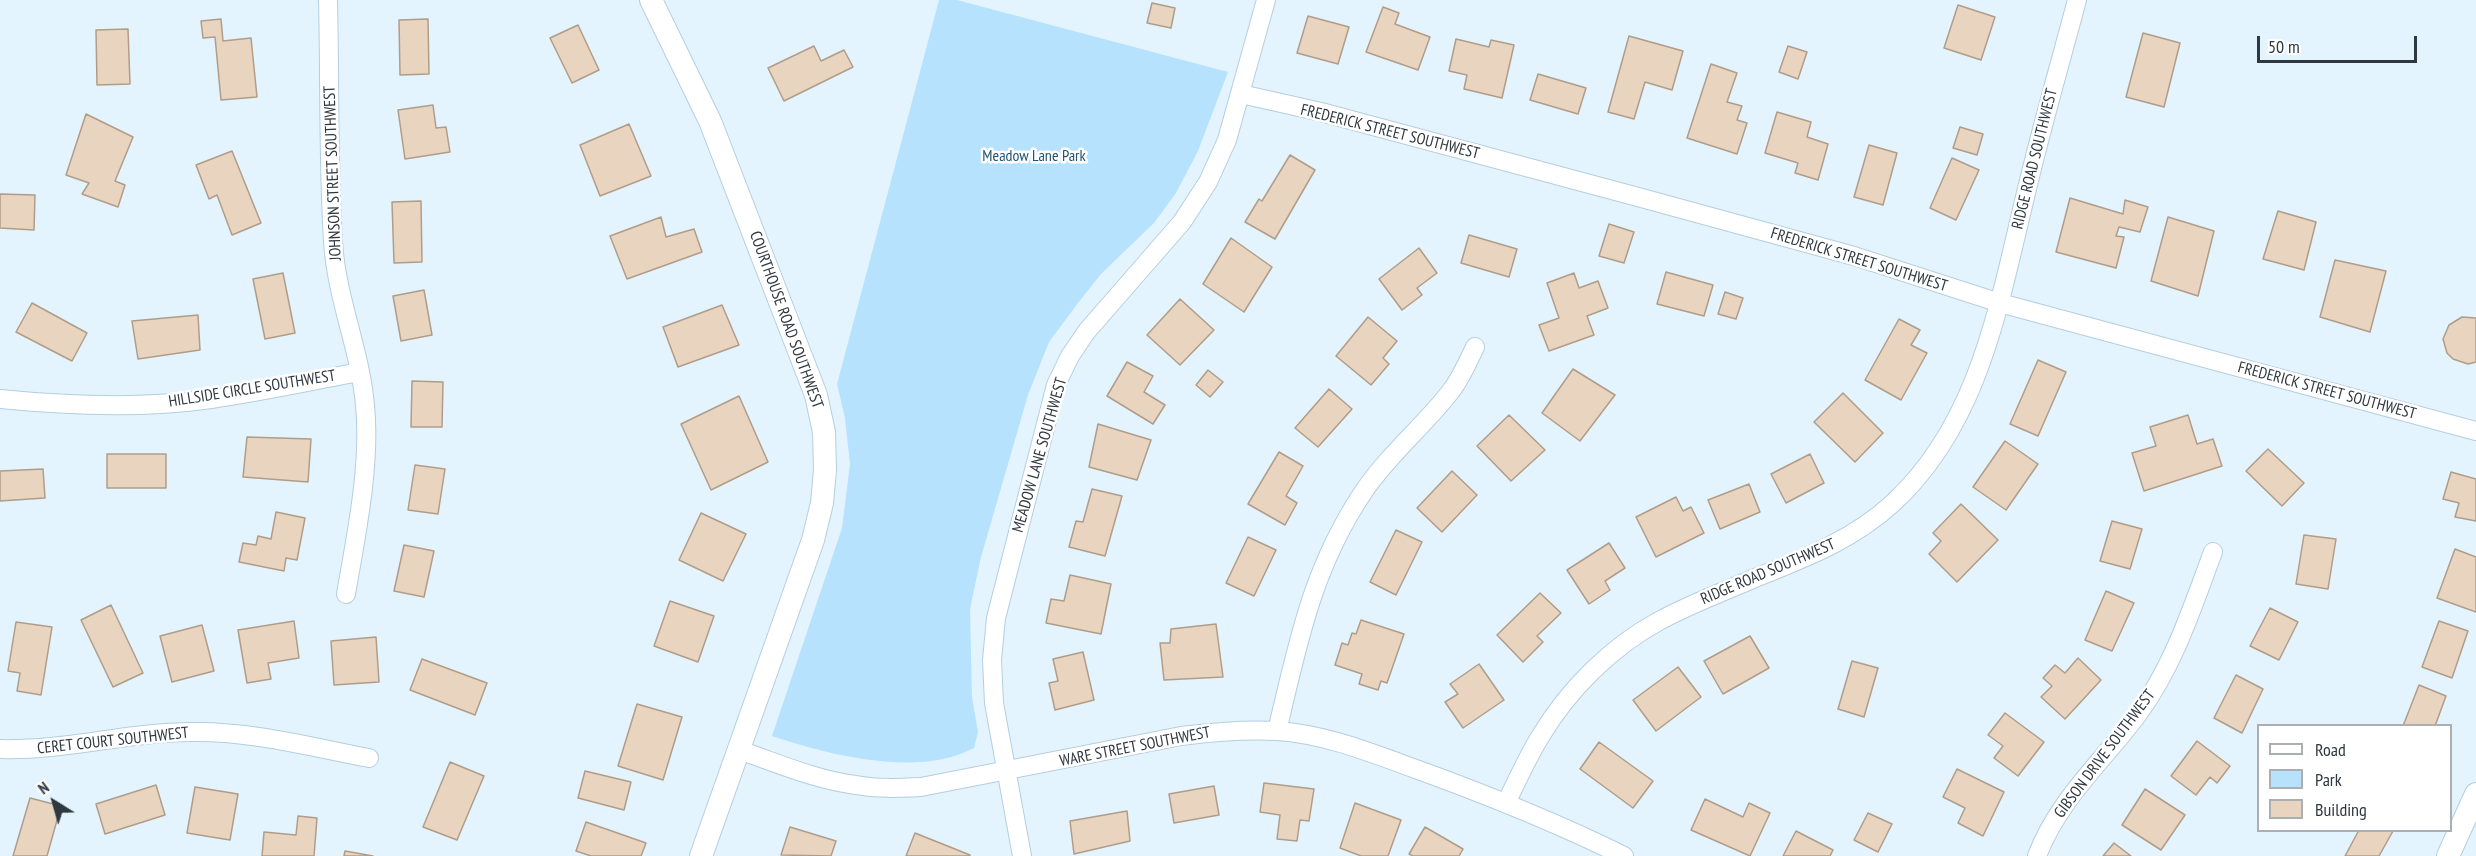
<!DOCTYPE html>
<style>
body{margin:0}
#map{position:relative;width:2476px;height:856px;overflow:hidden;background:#e4f4fe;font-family:"PT Sans Narrow",sans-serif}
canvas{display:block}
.legend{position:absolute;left:2257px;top:724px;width:195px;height:108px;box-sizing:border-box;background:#fff;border:2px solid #abafb2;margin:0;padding:8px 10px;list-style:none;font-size:18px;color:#2e383e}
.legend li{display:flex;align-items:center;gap:12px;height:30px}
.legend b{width:30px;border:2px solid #abafb2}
.north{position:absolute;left:24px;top:772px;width:60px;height:60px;-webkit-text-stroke:4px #fff;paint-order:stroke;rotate:323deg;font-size:16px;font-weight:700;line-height:24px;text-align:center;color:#2e383e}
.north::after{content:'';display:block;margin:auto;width:21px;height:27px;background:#2e383e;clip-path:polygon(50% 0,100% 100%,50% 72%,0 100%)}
.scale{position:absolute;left:2257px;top:36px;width:160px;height:27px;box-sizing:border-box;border:3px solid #2e383e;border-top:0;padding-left:8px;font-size:18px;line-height:21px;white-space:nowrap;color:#2e383e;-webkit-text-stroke:4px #fff;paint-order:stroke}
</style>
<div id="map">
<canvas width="2476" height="856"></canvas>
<ul class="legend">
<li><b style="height:8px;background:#fff"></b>Road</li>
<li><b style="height:16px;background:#b6e2fe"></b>Park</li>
<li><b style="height:16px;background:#e8d4bf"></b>Building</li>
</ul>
<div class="north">N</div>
<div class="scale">50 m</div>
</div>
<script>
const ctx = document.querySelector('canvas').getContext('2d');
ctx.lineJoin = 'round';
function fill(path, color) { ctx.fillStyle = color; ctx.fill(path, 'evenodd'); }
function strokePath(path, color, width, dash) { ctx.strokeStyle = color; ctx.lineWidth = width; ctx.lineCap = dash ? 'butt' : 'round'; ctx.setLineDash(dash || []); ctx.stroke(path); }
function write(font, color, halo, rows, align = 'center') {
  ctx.font = font + ' "PT Sans Narrow",sans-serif'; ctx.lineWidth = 5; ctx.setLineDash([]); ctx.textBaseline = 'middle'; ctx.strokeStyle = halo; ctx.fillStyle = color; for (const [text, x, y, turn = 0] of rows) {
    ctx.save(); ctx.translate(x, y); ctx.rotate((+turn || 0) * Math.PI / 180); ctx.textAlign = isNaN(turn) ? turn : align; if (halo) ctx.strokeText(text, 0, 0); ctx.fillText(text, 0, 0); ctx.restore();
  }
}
fill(new Path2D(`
 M 939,0 L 957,0 L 1228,72 L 1198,151 L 1176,193 L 1154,223 L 1101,274 L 1078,303 L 1049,342 L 1028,395 L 981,557 L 970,609 L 972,697 L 978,732 L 974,748 C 918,778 829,755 772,736 L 842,528 L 850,464 L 845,418 L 837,384 Z`), '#b6e2fe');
const building = new Path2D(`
 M 1152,3 L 1175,8 L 1171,28 L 1147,23 Z
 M 1958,5 L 1995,17 L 1981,60 L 1944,48 Z
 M 1383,7 L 1399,13 L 1395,24 L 1430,37 L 1418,70 L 1366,52 Z
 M 1308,16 L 1349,27 L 1338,64 L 1297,53 Z
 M 221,19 L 223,41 L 251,38 L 257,97 L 221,100 L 215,37 L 203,38 L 201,21 Z
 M 428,19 L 429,74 L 400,75 L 399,20 Z
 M 578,25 L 599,70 L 572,83 L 550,38 Z
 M 128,29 L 130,84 L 97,85 L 96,30 Z
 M 2143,33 L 2180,43 L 2164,107 L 2126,97 Z
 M 1629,36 L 1683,51 L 1672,90 L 1645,82 L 1634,119 L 1608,112 Z
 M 1456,39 L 1489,47 L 1491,40 L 1514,45 L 1502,98 L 1464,89 L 1467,75 L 1449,71 Z
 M 814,46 L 821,61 L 844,50 L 853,67 L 784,101 L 768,68 Z
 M 1788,46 L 1807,52 L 1798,79 L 1779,72 Z
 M 1711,64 L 1737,73 L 1727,102 L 1742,106 L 1737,120 L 1747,123 L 1737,154 L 1687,138 Z
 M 1538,74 L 1586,88 L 1578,114 L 1530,100 Z
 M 433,105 L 436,128 L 446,127 L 450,152 L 405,159 L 398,110 Z
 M 1777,112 L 1811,122 L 1807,137 L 1828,144 L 1818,180 L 1795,173 L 1798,163 L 1765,153 Z
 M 86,114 L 133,137 L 115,181 L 125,185 L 118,207 L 82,194 L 89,183 L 66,175 Z
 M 629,124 L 651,176 L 600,196 L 580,145 Z
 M 1960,127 L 1983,134 L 1977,155 L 1953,148 Z
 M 1869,145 L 1897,153 L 1883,205 L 1854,197 Z
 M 232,151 L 261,223 L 232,235 L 217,195 L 209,199 L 196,165 Z
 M 1290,155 L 1315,170 L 1275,239 L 1245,222 L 1259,199 L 1262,201 Z
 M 1952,158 L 1979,170 L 1956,220 L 1930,208 Z
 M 0,194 L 35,195 L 34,230 L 0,228 Z
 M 2070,198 L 2123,214 L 2125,200 L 2148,207 L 2140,232 L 2119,227 L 2116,236 L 2124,237 L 2116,268 L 2056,252 Z
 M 421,201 L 422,262 L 394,263 L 392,202 Z
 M 2278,211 L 2316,222 L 2304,270 L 2263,259 Z
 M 661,217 L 666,237 L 694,229 L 702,252 L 627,279 L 610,236 Z
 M 2168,217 L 2214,231 L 2198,296 L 2151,281 Z
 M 1609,224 L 1634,232 L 1624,263 L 1599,256 Z
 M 1469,235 L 1517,249 L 1509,277 L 1461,263 Z
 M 1231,238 L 1272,267 L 1244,312 L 1203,284 Z
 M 1419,248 L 1437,273 L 1417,288 L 1422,295 L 1402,310 L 1379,279 Z
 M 2335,260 L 2386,271 L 2370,332 L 2320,317 Z
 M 1666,272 L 1713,285 L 1704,316 L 1657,304 Z
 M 283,273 L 295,333 L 265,339 L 253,279 Z
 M 1574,273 L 1579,288 L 1598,281 L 1608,308 L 1587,316 L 1594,335 L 1549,351 L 1539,325 L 1559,318 L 1547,283 Z
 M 424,290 L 432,335 L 401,341 L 393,296 Z
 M 1725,292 L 1743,298 L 1736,319 L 1718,314 Z
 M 1180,299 L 1214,330 L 1180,365 L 1147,335 Z
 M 32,303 L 87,333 L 72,361 L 16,332 Z
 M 722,305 L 739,345 L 678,367 L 663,327 Z
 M 198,315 L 200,350 L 138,359 L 132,321 Z
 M 1368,317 L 1397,341 L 1383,358 L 1389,364 L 1371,385 L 1336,356 Z
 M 2462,317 L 2476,318 L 2476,362 L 2468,364 L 2453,359 L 2447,353 L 2443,339 L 2449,325 Z
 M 1899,319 L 1920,330 L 1911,345 L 1927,353 L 1901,400 L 1865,380 Z
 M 2038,360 L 2066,372 L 2038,436 L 2010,424 Z
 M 1127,362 L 1153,376 L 1144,392 L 1165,405 L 1153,424 L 1107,396 Z
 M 1573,369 L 1615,395 L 1580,441 L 1542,413 Z
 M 1208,370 L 1223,382 L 1210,397 L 1196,385 Z
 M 412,381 L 443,382 L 442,427 L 411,427 Z
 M 1329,389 L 1352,409 L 1318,447 L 1295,428 Z
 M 1843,393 L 1883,433 L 1855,462 L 1814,422 Z
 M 739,396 L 768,462 L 711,490 L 681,424 Z
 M 1509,415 L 1545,450 L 1511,481 L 1477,446 Z
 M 2188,415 L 2197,444 L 2213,439 L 2222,466 L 2144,491 L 2132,453 L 2156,446 L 2150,427 Z
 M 1098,424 L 1151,440 L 1137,480 L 1089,467 Z
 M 247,437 L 311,439 L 308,482 L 243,477 Z
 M 2005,441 L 2038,464 L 2006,510 L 1973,487 Z
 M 2268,449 L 2304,483 L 2282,506 L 2246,471 Z
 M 1279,452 L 1303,466 L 1286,496 L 1297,503 L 1285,525 L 1248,504 Z
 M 107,454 L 166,454 L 166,488 L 107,488 Z
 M 1810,454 L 1824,483 L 1786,503 L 1771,474 Z
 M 415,465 L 445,469 L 438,514 L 408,510 Z
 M 43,469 L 45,498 L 0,501 L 0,471 Z
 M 1452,471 L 1477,495 L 1442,532 L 1417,508 Z
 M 2451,472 L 2476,479 L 2476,521 L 2455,517 L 2459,503 L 2443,499 Z
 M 1749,484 L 1760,512 L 1720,529 L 1708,500 Z
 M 1092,489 L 1122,496 L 1105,556 L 1069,547 L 1076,521 L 1083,522 Z
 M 1676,497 L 1683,511 L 1691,507 L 1704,533 L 1656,557 L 1636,517 Z
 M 1961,504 L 1998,540 L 1957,582 L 1929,554 L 1941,541 L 1933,533 Z
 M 276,512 L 305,518 L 297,560 L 286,558 L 284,571 L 239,562 L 243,543 L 256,545 L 258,536 L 271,539 Z
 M 701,513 L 746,534 L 723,581 L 679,560 Z
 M 2112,521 L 2142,529 L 2130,569 L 2100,561 Z
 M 1396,530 L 1422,542 L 1396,595 L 1370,582 Z
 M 2304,535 L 2336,539 L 2328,589 L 2296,584 Z
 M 1248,537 L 1276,550 L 1254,596 L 1226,583 Z
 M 1609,543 L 1625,568 L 1605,581 L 1610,590 L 1589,604 L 1567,570 Z
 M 404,545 L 434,551 L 424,597 L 394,591 Z
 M 2455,549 L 2476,557 L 2476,612 L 2437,598 Z
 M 1070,575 L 1111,584 L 1101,634 L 1046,623 L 1051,599 L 1064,601 Z
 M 2106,591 L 2134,603 L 2112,651 L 2085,640 Z
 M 1540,593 L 1561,613 L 1537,636 L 1543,642 L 1523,662 L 1497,635 Z
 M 670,601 L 714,616 L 698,662 L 654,646 Z
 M 111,605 L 143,673 L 113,687 L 81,620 Z
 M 2270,608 L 2298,622 L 2279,660 L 2250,646 Z
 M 1361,620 L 1404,634 L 1387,683 L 1381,681 L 1378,690 L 1359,684 L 1362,674 L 1335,665 L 1342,643 L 1348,645 L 1352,633 L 1356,634 Z
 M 294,621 L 299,658 L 268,663 L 271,679 L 247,683 L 238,630 Z
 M 2439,621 L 2468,631 L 2452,678 L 2422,667 Z
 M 16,622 L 52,627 L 41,695 L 17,691 L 20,673 L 8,671 Z
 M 1216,624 L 1223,677 L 1164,680 L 1160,643 L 1170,643 L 1171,629 Z
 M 202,625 L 214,671 L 172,682 L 160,636 Z
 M 1750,636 L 1769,668 L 1723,694 L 1704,661 Z
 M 376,637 L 379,682 L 334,685 L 331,641 Z
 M 1083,652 L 1094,700 L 1055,710 L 1049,683 L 1058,681 L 1053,659 Z
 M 2078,658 L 2101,680 L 2065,719 L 2041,697 L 2052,686 L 2043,678 L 2055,665 L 2065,673 Z
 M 422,659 L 487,683 L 475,715 L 410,690 Z
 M 1852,661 L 1878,668 L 1864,717 L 1838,709 Z
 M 1479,664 L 1504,700 L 1463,728 L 1445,702 L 1458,694 L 1450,684 Z
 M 1678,667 L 1701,697 L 1656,731 L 1633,700 Z
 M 2236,675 L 2263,689 L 2242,733 L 2214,718 Z
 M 2419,685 L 2446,696 L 2435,726 L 2403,726 Z
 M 637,704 L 682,717 L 663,780 L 618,766 Z
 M 2005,713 L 2044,742 L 2018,776 L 1994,758 L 2003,746 L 1988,735 Z
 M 2197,741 L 2230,766 L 2217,783 L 2210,777 L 2196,795 L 2171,776 Z
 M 1599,742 L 1653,781 L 1633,808 L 1580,769 Z
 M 450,762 L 484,776 L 457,840 L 423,827 Z
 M 1957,769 L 2004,792 L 1983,836 L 1958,823 L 1965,808 L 1943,797 Z
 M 585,771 L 631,782 L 624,810 L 578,798 Z
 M 1264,783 L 1314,789 L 1309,821 L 1300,820 L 1297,841 L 1277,839 L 1280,815 L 1260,812 Z
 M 156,785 L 165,815 L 105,834 L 96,804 Z
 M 1214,786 L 1219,815 L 1174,823 L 1169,794 Z
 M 195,787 L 238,794 L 230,840 L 187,833 Z
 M 2145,789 L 2185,815 L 2161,850 L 2122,825 Z
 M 30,798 L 61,806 L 47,856 L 13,856 Z
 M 1705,799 L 1743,817 L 1749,803 L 1770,813 L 1750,856 L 1691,830 Z
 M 1355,803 L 1401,820 L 1388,856 L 1361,856 L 1340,848 Z
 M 1127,811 L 1130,841 L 1074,854 L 1070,821 Z
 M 1868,813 L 1892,824 L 1878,852 L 1854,840 Z
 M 298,816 L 317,818 L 314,856 L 262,856 L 264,832 L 296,835 Z
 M 586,822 L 646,843 L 641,856 L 591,856 L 576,851 Z
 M 790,827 L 836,841 L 831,856 L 781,855 Z
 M 1425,827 L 1463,849 L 1459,856 L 1413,856 L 1409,854 Z
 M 2359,830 L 2391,830 L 2393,831 L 2379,856 L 2345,856 Z
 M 1796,831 L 1833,850 L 1830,856 L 1783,856 Z
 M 915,833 L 970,855 L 970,856 L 906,856 Z
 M 2114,843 L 2131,856 L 2103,856 Z
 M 345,851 L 373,856 L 344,856 Z`);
fill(building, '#e8d4bf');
strokePath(building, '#b09d89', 1.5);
const minor = new Path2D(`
 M 328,0 C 330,80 328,161 333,241 C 336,297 360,349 365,405 C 371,464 356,536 346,594
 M 1241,94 L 1321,112 L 1638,197 L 1854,256 L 2000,303 L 2476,431
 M 0,399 C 70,406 141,409 211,399 C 261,392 310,381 360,372
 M 1277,731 C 1298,643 1312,568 1364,491 C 1389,454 1424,426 1451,391 C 1461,378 1468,362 1475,347
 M 0,749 C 65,751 127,732 192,732 C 251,731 311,747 369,758
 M 739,750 C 777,763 816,780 856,785 C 878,789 899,788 921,787 L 1181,736 C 1213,732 1244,729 1277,731 C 1324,734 1369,752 1413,768 C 1485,794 1555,822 1624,856
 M 1506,803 C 1517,781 1527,758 1540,737 C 1568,690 1611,647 1659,621 C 1690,604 1723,592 1755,578 C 1805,558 1853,540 1893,503 C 1980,423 1999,303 2026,193 C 2041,129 2060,64 2077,0
 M 1022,856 L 994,703 L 992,660 L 996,618 L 1056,385 L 1070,356 L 1087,331 L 1182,222 L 1208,182 L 1227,140 L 1266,0
 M 2037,856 C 2058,800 2103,761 2138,714 C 2174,665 2192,608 2213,552`);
const tertiary = new Path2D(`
 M 651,0 L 710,121 L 816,395 L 824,432 L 825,470 L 822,503 L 813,540 L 701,856
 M 2448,856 L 2476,794`);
strokePath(minor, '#b4cedf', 20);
strokePath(tertiary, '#b4cedf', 24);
strokePath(minor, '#fff', 18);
strokePath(tertiary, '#fff', 22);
write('16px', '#2e383e', '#fff', [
 ["FREDERICK STREET SOUTHWEST",1390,132,14],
 ["RIDGE ROAD SOUTHWEST",2035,159,-76],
 ["JOHNSON STREET SOUTHWEST",333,173,-92],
 ["FREDERICK STREET SOUTHWEST",1859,260,17],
 ["COURTHOUSE ROAD SOUTHWEST",786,320,70],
 ["HILLSIDE CIRCLE SOUTHWEST",252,389,-9],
 ["FREDERICK STREET SOUTHWEST",2327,391,15],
 ["MEADOW LANE SOUTHWEST",1040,455,-74],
 ["RIDGE ROAD SOUTHWEST",1768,572,-23],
 ["CERET COURT SOUTHWEST",113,741,-6],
 ["WARE STREET SOUTHWEST",1135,747,-11],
 ["GIBSON DRIVE SOUTHWEST",2105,754,-53]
]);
write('16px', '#1f5471', '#fff', [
 ["Meadow Lane Park",1034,156]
]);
</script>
